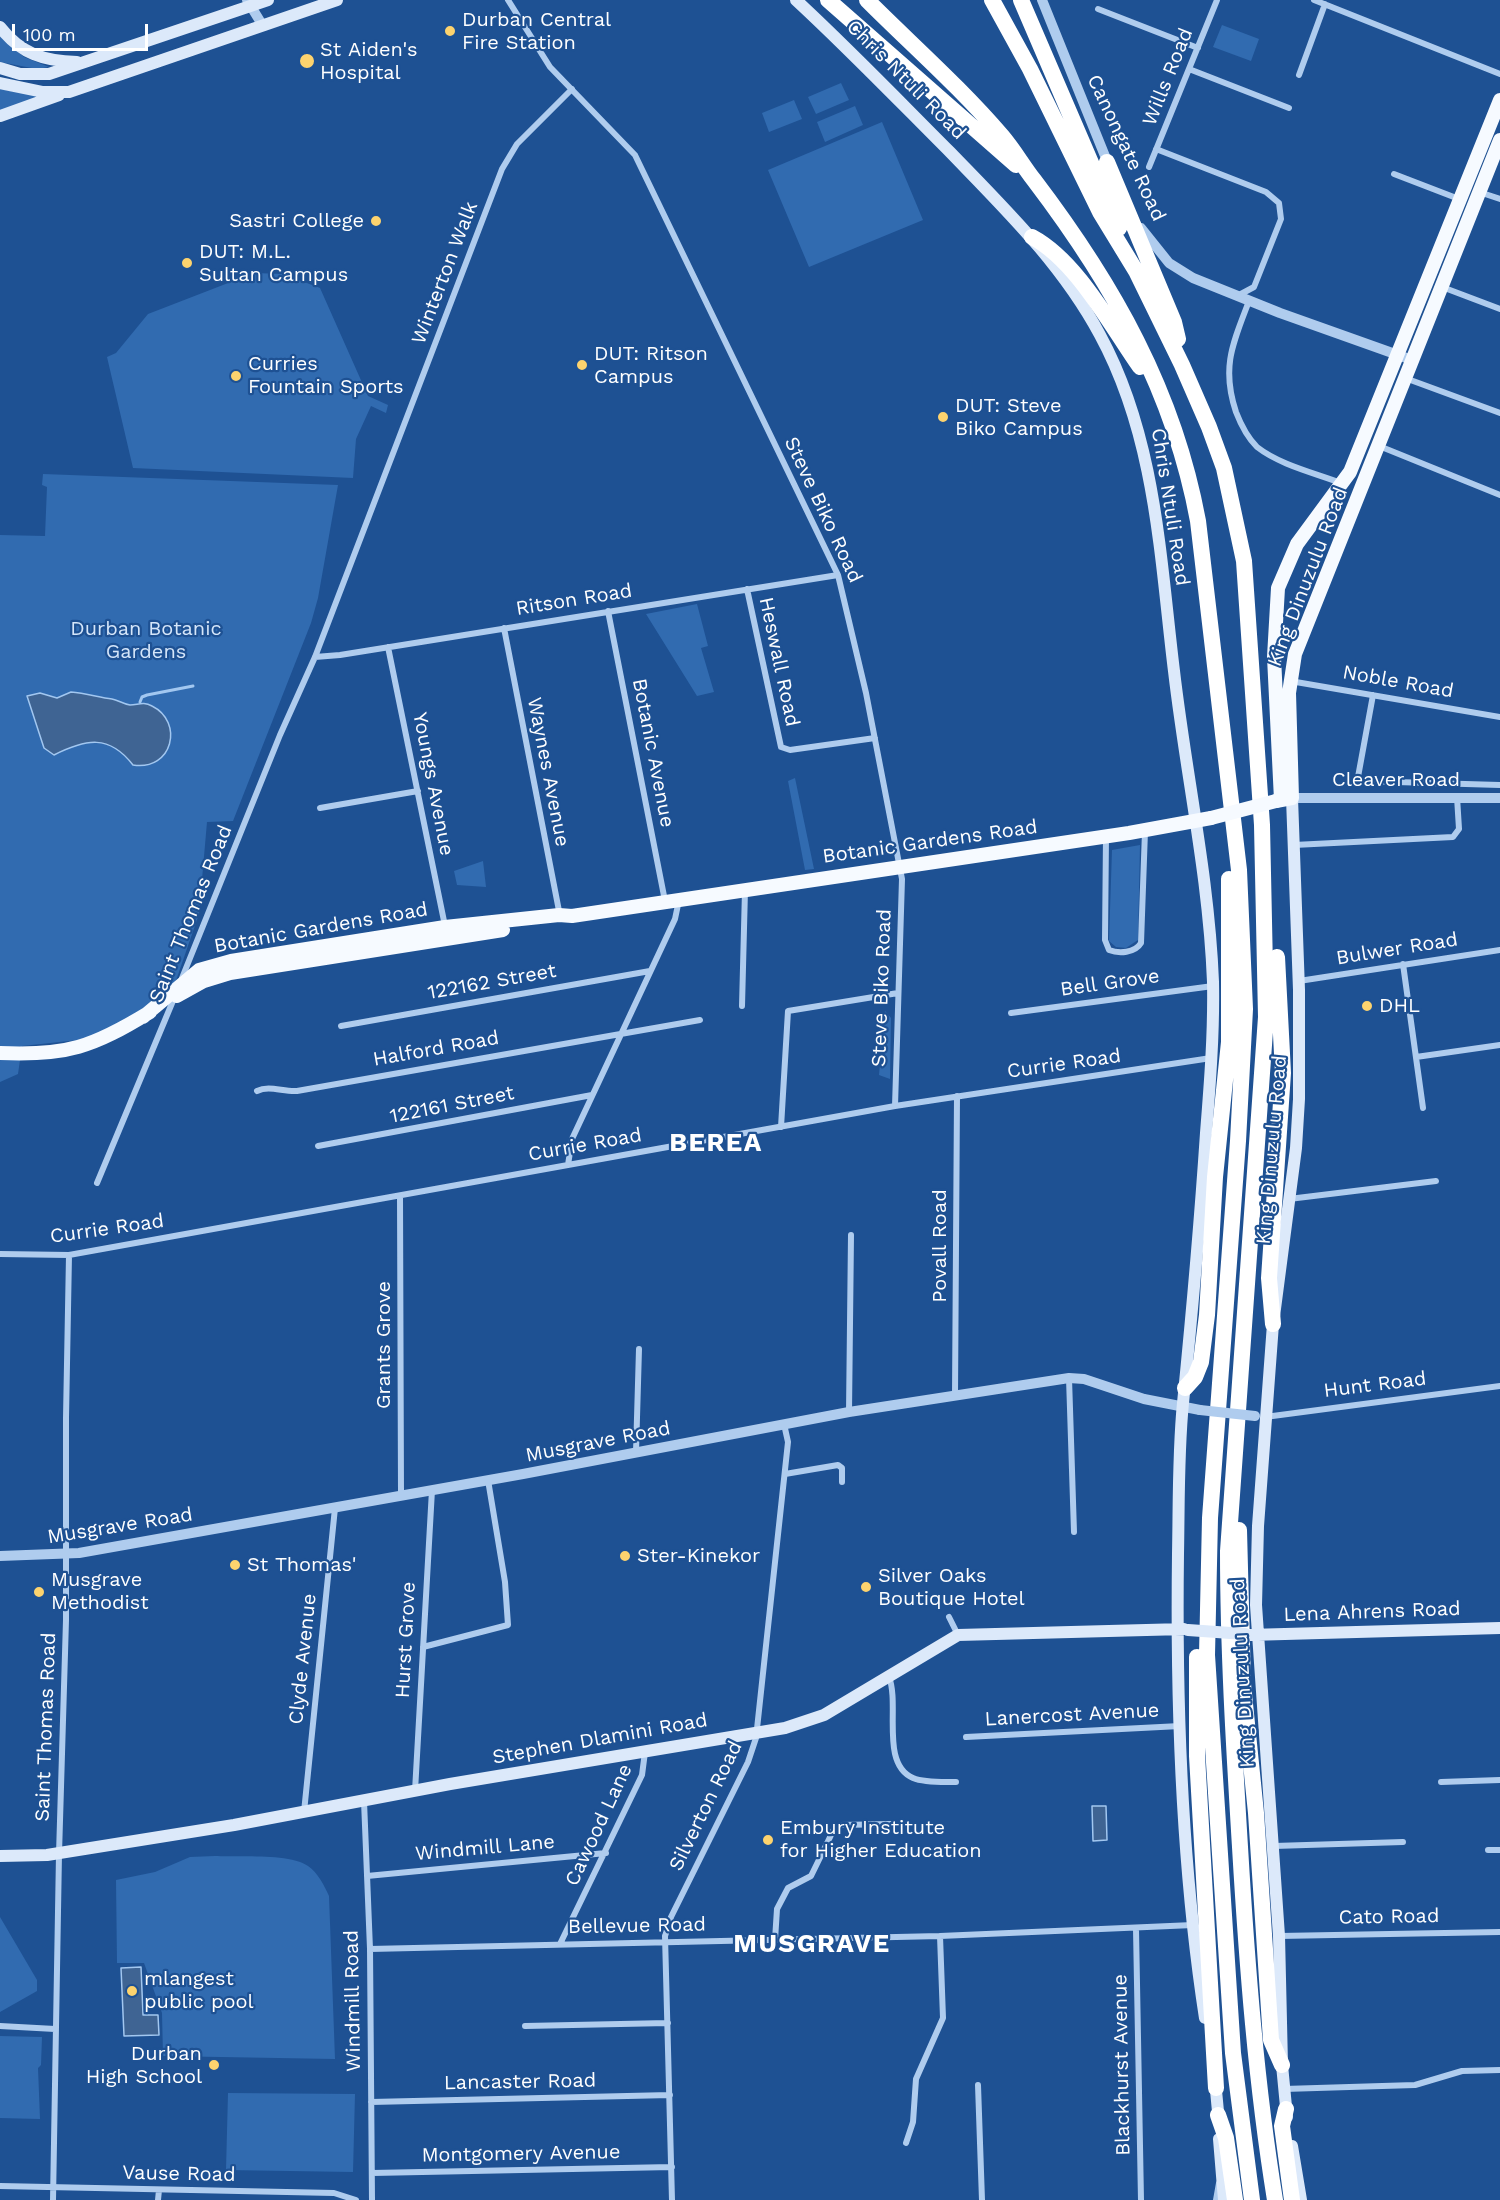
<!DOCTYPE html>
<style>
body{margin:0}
#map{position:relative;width:1500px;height:2200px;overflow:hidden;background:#1e5193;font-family:"Work Sans",sans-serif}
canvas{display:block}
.scale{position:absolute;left:12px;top:24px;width:136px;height:27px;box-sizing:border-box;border:3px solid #fff;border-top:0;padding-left:8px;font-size:18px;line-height:21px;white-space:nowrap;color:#fff;-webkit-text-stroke:4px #1e5193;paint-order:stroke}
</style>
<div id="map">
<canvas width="1500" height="2200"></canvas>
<div class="scale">100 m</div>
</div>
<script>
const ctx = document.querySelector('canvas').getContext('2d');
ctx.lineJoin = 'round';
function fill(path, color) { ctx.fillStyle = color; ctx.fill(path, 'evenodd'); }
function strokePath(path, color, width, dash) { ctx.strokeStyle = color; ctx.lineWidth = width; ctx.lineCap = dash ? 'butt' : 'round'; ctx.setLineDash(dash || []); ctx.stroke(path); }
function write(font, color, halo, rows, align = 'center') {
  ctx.font = font + ' "Work Sans",sans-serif'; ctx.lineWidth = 4.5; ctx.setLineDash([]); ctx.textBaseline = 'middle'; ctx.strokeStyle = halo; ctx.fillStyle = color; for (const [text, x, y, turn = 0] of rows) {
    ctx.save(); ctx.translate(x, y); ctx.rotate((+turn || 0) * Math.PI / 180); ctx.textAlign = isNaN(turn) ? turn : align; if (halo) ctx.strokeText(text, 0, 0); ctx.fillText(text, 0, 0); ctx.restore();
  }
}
fill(new Path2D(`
 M 1222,25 L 1259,39 L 1251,61 L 1213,47 Z
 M 0,36 L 24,57 L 49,67 L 37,69 L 0,62 Z
 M 841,83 L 849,100 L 816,114 L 808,97 Z
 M 0,89 L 46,97 L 0,113 Z
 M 794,100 L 802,119 L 769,132 L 762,113 Z
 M 855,106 L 863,125 L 825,142 L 817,122 Z
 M 882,122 L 923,220 L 809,267 L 768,170 Z
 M 254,273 L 283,274 L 320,288 L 368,396 L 388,405 L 386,413 L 371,406 L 356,439 L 353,478 L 133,468 L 107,357 L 116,353 L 148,314 Z
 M 43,474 L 338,485 L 318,598 L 311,623 L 233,821 L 207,822 L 199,914 L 171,995 L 97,1038 L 22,1046 L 18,1074 L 0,1082 L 0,535 L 45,536 L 47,487 L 42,485 Z
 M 697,604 L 708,646 L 701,648 L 714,692 L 697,696 L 646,614 Z
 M 795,778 L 814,869 L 805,870 L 788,781 Z
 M 1140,845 L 1138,940 L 1126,948 L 1116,947 L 1109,941 L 1112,850 Z
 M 483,861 L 486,887 L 457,885 L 454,871 Z
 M 885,1011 L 891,1018 L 890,1079 L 879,1075 Z
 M 215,1856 C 238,1857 290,1853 308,1866 C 318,1873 324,1885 329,1896 L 335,2059 L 163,2056 L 162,2013 L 144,1963 L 117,1963 L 116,1880 L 155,1872 L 190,1857 Z
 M 0,1917 L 37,1980 L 37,1991 L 0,2012 Z
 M 0,2036 L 42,2037 L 41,2065 L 38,2068 L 40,2119 L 0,2118 Z
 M 228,2093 L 355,2094 L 353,2172 L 226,2170 Z`), '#316bb0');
const water = new Path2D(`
 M 71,692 C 85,693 98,697 112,699 C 118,700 123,704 130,705 C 138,705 143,701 152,706 C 184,722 173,771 133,765 C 109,734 86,739 54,755 L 44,748 L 27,696 L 40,693 L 57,698 Z
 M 1092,1806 L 1106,1806 L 1107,1840 L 1093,1841 Z
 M 141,1967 L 143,2015 L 158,2015 L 159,2035 L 124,2036 L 121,1968 Z`);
fill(water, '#3f6493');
strokePath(water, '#a2c7f0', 1.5);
strokePath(new Path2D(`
 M 140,702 L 142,697 L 147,695 L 193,686`), '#a2c7f0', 3);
strokePath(new Path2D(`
 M 508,0 L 550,67 L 635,155 L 838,575 L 866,693 L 902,879 L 895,1106
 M 1314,0 L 1500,74
 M 1098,9 L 1198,48
 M 1189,69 L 1289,108
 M 1299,75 L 1325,4
 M 1156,149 L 1266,192 L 1279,203 L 1281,219 L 1254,287 L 1239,295
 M 1149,167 L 1217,0
 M 1394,174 L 1459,199
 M 1479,192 L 1500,199
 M 1442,287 L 1500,309
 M 1249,301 C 1233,343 1221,367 1236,412 C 1241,425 1247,437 1257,447 C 1280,465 1315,473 1341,483
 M 1405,378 L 1500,413
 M 1379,446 L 1500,495
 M 747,589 L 781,747 L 790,750 L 875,738
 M 608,611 L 665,901
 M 504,628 L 560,916
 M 388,647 L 445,926
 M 315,657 L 340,655 L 838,575
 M 1290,681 L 1500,717
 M 1373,695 L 1358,777 L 1361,781 L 1500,785
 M 320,808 L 418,791
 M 1106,836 L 1105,940 L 1109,950 C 1119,954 1135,953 1141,943 L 1145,831
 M 1294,845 L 1453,837 L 1459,829 L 1457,797
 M 1403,964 L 1423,1108
 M 182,978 L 280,735 L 315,657 L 502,169 L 517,144 L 572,89
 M 1299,981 L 1500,950
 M 742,1006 L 745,890
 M 1011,1013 L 1213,986
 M 341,1026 L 650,971
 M 1416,1057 L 1500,1045
 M 257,1091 C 269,1085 283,1092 297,1091 L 700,1020
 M 781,1127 L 788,1011 L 898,993
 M 318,1146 L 592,1095
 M 568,1165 L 572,1139 L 675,919 L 679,900
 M 97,1183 L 175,996
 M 400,1196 L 401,1494
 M 1289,1199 L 1436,1181
 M 0,1254 L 69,1255 L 895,1106 L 1211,1058
 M 1069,1378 L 1074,1532
 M 955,1395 L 957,1096
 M 849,1412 L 851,1235
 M 1265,1417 L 1500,1386
 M 636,1452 L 639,1349
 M 785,1474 L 838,1465 L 842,1468 L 842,1482
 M 949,1617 L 958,1635
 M 423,1647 L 508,1625 L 505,1582 L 488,1480
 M 889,1677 C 900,1705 880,1764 913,1778 C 925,1783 943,1782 956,1782
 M 966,1737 L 1180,1726
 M 1441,1782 L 1500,1780
 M 415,1791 L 432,1490
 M 364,1801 L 370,1949 L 372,2200
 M 304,1812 L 335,1508
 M 1274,1846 L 1403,1842
 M 1488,1850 L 1500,1850
 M 367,1876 L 606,1853
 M 1136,1929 L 1141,2200
 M 1279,1936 L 1500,1932
 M 775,1940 L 777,1909 L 788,1888 L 811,1876 L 834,1829 L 841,1825 L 890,1824
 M 560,1944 L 642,1775 L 645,1752
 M 370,1949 L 940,1936 L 1193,1925
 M 0,2026 L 55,2029
 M 525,2026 L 668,2023
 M 978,2085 L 982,2200
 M 1284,2089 L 1415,2085 L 1462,2071 L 1500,2070
 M 371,2102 L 670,2095
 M 906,2143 L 913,2122 L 916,2079 L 943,2018 L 940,1936
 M 372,2173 L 672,2167
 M 0,2186 L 334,2193 L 356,2200
 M 53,2200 L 59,1854 L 66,1620 L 66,1418 L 69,1255
 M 158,2200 L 159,2190
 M 672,2200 L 665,1936 L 671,1917 L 748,1762 L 756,1738 L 788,1442 L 784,1424
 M 1216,2200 L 1219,2183`), '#afccee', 6);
strokePath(new Path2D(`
 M 247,0 L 263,26
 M 1042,0 L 1109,166
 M 1141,228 L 1169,263 L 1193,278 L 1280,313 L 1412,360
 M 1292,798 L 1500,798
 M 0,1556 L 79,1553 L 523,1474 L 849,1412 L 1069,1378 L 1084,1379 L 1144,1399 L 1200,1410`), '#afccee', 10);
strokePath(new Path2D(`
 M 796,0 C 849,49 899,101 950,152 C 1005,209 1062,264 1100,335 C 1156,438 1160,557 1174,671 C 1186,775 1209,877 1213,982 C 1214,1032 1210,1083 1206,1133 C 1200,1223 1192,1313 1183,1403 C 1178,1453 1179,1504 1178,1554 C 1176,1705 1182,1869 1205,2018
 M 0,27 C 21,54 44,61 77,62
 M 0,68 L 20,74 L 49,74 L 268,0
 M 0,83 L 43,92 L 69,92 L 337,0
 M 0,116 L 59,95
 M 1249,1635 L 1500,1628
 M 0,1856 L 47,1855 L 234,1825 L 450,1784 L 785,1728 L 824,1715 L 958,1635 L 1184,1629
 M 1215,2080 L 1219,2122
 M 1287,2117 L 1282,2065 L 1279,1936 L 1256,1605 L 1258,1526 L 1273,1324 L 1296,1148 L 1299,1099 L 1299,990 L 1292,798
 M 1219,2139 L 1224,2200
 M 1292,2146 L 1301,2200`), '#dce9fa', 12);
strokePath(new Path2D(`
 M 1281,800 L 1274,657 L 1278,588 L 1297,544 L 1350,472 L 1500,100
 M 1276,801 L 1292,798 L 1289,693 L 1295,654 L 1500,140
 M 177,996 L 204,981 L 230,973 L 503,930
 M 143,1017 L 199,970 L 231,961 L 445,927 L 559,915 L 572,916 L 1129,833 L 1211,818
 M 0,1053 C 67,1056 93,1047 150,1012`), '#f6faff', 14);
strokePath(new Path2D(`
 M 828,0 L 1016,165
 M 867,0 C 912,45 961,88 1002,136 C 1014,150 1023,166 1034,180 C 1113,284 1174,391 1198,521 L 1239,870 L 1245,1009 L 1238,1141 L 1210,1518 L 1207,1655 L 1233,2053 L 1252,2200
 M 992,0 L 1030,69 L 1100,212 L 1136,271 L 1182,365 L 1209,427 L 1224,468 L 1244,561 L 1262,825 L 1266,1017 L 1228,1551 C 1228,1650 1234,1748 1240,1847 C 1247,1965 1256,2083 1275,2200
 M 1021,0 L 1119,228
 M 1107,162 L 1174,322 L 1178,339
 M 1032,237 C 1077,261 1111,326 1140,367
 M 1273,1324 L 1269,1278 L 1283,1073 L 1277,957
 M 1185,1388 L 1195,1377 L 1201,1362 L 1207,1315 L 1215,1177 L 1229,1042 L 1229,879
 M 1239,1530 L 1243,1684 L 1256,1813 L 1271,2040 L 1282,2065
 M 1197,1657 L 1197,1756 L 1216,2088
 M 1286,2109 L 1282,2126 L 1292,2200
 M 1218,2115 L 1226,2138 L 1235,2200`), '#fff', 16);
strokePath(new Path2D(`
 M 1200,1410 L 1255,1416`), '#afccee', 10);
strokePath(new Path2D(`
 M 1188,1630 L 1245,1634`), '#dce9fa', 12);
strokePath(new Path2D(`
 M 1211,818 L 1276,801`), '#f6faff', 14);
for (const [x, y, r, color] of [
 [450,31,6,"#fdd36e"],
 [307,61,8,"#fdd36e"],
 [376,221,6,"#fdd36e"],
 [187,263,6,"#fdd36e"],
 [582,365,6,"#fdd36e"],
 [236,376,6,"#fdd36e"],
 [943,417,6,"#fdd36e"],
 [1367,1006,6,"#fdd36e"],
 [625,1556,6,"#fdd36e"],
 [235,1565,6,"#fdd36e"],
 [866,1587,6,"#fdd36e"],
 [39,1592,6,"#fdd36e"],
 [768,1840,6,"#fdd36e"],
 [132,1991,6,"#fdd36e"],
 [214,2065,6,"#fdd36e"]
]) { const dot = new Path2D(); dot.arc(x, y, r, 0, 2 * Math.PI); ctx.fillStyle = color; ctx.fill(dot); strokePath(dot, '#1e5193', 2); }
write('20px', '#fff', '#1e5193', [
 ["Durban Central",462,20],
 ["Fire Station",462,43],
 ["St Aiden's",320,50],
 ["Hospital",320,73],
 ["Sastri College",364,221,"right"],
 ["DUT: M.L.",199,252],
 ["Sultan Campus",199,275],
 ["DUT: Ritson",594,354],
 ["Campus",594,377],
 ["Curries",248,364],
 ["Fountain Sports",248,387],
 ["DUT: Steve",955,406],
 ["Biko Campus",955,429],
 ["DHL",1379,1006],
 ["Ster-Kinekor",637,1556],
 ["St Thomas'",247,1565],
 ["Silver Oaks",878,1576],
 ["Boutique Hotel",878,1599],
 ["Musgrave",51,1580],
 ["Methodist",51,1603],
 ["Embury Institute",780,1828],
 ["for Higher Education",780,1851],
 ["mlangest",144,1979],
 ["public pool",144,2002],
 ["Durban",202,2054,"right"],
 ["High School",202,2077,"right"]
], 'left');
write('20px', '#fff', '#1e5193', [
 ["Wills Road",1168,77,-68],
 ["Chris Ntuli Road",906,80,45],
 ["Canongate Road",1126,148,65],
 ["Winterton Walk",445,273,-69],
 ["Chris Ntuli Road",1170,507,81],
 ["Steve Biko Road",823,510,65],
 ["King Dinuzulu Road",1308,577,-69],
 ["Ritson Road",574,600,-9],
 ["Heswall Road",779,662,78],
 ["Noble Road",1398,682,10],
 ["Botanic Avenue",653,753,79],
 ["Waynes Avenue",548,772,79],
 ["Cleaver Road",1396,780],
 ["Youngs Avenue",433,784,79],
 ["Botanic Gardens Road",930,842,-8],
 ["Saint Thomas Road",191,914,-68],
 ["Botanic Gardens Road",321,928,-10],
 ["Bulwer Road",1397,949,-9],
 ["122162 Street",492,982,-10],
 ["Bell Grove",1110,983,-8],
 ["Steve Biko Road",882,988,-88],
 ["Halford Road",436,1049,-10],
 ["Currie Road",1064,1064,-8],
 ["122161 Street",452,1105,-11],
 ["Currie Road",585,1145,-10],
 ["King Dinuzulu Road",1272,1150,-85],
 ["Currie Road",107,1229,-8],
 ["Povall Road",940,1246,-90],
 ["Grants Grove",384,1345,-90],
 ["Hunt Road",1375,1385,-7],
 ["Musgrave Road",598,1442,-11],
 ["Musgrave Road",120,1526,-9],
 ["Lena Ahrens Road",1372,1612,-2],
 ["Hurst Grove",406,1640,-87],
 ["Clyde Avenue",303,1659,-84],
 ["King Dinuzulu Road",1243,1673,-93],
 ["Lanercost Avenue",1072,1715,-3],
 ["Saint Thomas Road",46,1727,-88],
 ["Stephen Dlamini Road",600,1739,-10],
 ["Silverton Road",706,1806,-64],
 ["Cawood Lane",599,1825,-65],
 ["Windmill Lane",485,1848,-5],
 ["Cato Road",1389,1917,-1],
 ["Bellevue Road",637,1926,-1],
 ["Windmill Road",353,2001,-91],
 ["Blackhurst Avenue",1122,2065,-91],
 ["Lancaster Road",520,2082,-1],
 ["Montgomery Avenue",521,2154,-1],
 ["Vause Road",179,2174,1]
]);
write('20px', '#d5e6fa', '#1e5193', [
 ["Durban Botanic",146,629],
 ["Gardens",146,652]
]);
ctx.letterSpacing = '1.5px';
write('bold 26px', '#fff', '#1e5193', [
 ["BEREA",716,1143],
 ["MUSGRAVE",812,1944]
]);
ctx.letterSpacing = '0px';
</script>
